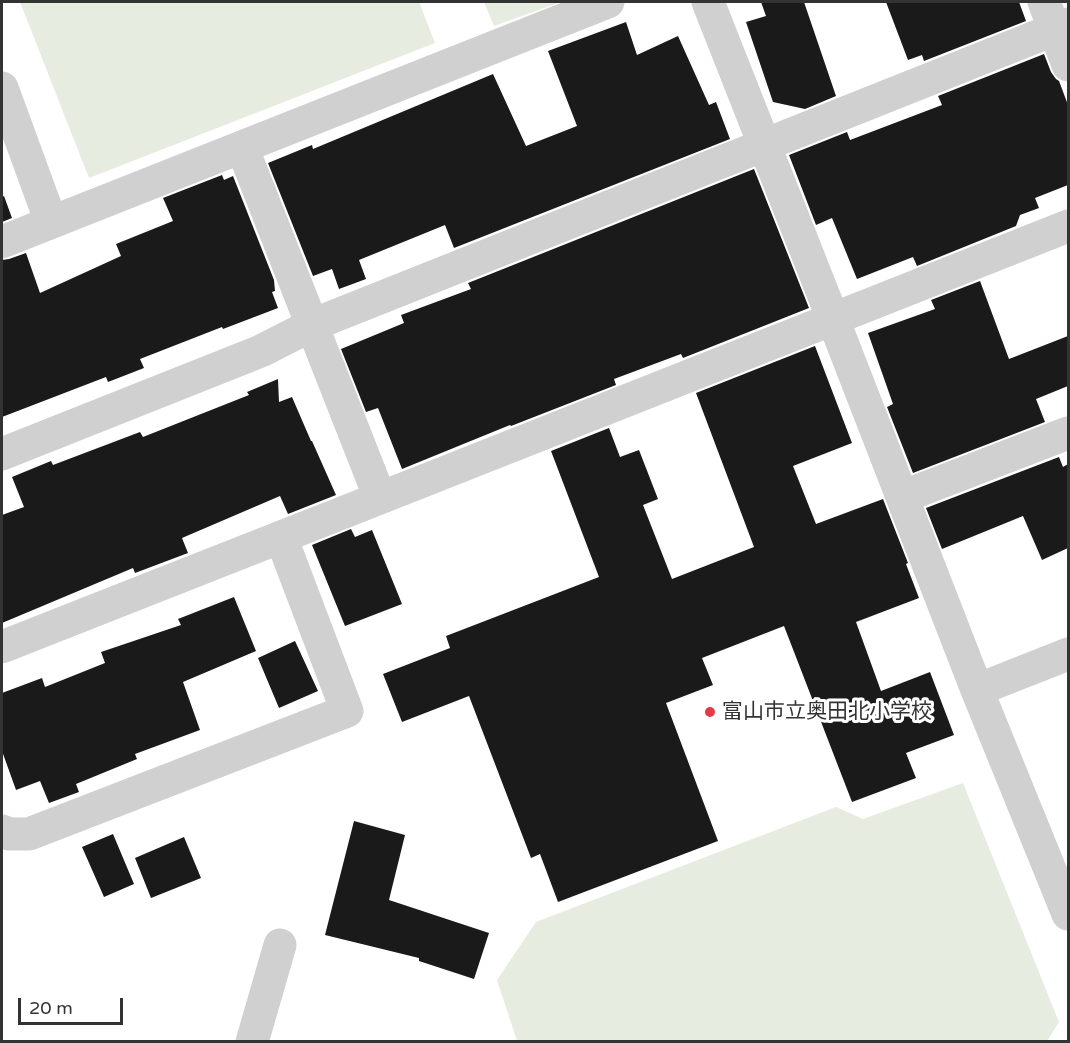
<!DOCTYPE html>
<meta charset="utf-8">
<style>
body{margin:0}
#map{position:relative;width:1070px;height:1043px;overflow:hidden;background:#fff;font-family:"Varela Round",sans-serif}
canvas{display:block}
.frame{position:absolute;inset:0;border:3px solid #333;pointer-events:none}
.scale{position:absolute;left:18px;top:998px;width:105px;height:27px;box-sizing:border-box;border:3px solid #333;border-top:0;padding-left:8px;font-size:18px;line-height:21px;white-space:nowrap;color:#333;-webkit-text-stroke:4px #fff;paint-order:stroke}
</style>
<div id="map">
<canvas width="1070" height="1043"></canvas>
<div class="frame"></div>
<div class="scale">20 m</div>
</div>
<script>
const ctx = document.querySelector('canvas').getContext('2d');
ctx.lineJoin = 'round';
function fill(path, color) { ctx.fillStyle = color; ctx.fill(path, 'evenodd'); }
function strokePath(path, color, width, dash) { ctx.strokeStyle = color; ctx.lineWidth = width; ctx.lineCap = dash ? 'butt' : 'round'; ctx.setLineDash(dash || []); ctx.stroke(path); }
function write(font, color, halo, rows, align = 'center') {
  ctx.font = font + ' "Varela Round","Noto Sans JP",sans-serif'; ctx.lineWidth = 6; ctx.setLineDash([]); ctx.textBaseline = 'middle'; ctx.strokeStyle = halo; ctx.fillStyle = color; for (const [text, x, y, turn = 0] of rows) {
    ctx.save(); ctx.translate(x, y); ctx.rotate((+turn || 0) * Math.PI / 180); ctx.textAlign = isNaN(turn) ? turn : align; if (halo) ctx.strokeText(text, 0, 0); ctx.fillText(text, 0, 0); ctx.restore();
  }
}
fill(new Path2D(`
 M 20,2 L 419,2 L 435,43 L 89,178 Z
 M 484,2 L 561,2 L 494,26 Z
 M 963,783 L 1059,1022 L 1047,1041 L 517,1041 L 497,980 L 536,922 L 836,807 L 863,819 Z`), '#e6ecdf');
fill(new Path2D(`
 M 761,2 L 804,2 L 836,96 L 805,109 L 773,102 L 746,22 L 766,16 Z
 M 886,2 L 1019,2 L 1026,21 L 924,61 L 922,55 L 908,60 Z
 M 626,22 L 637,55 L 678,36 L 709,105 L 716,102 L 730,139 L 454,248 L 445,225 L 359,260 L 366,279 L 339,289 L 332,269 L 313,276 L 268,163 L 312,145 L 313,149 L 493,74 L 526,146 L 577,126 L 548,51 Z
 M 1044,54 L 1051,72 L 1056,79 L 1059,81 L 1068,105 L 1068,185 L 1035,198 L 1039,208 L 1020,215 L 1016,226 L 917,266 L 913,257 L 857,279 L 832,218 L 816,225 L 789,155 L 847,132 L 850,140 L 942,105 L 938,96 Z
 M 754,169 L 809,308 L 683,358 L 681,354 L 614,379 L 616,385 L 511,426 L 510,425 L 402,469 L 378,408 L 366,412 L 341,349 L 404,323 L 401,315 L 471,289 L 468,283 Z
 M 222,175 L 224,180 L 233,176 L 274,280 L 275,291 L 272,292 L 278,308 L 223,329 L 222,327 L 140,359 L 144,368 L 108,382 L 106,377 L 2,417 L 2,260 L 9,259 L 26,253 L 40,293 L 121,256 L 116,244 L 173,221 L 163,198 Z
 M 4,196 L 12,218 L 2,222 L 2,197 Z
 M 980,281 L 1009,359 L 1068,336 L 1068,386 L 1036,399 L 1045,422 L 913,473 L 887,407 L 893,404 L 868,333 L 935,309 L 931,300 Z
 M 815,346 L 852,443 L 793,466 L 816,524 L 883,499 L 908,563 L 906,564 L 919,598 L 856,622 L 881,691 L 930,672 L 954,735 L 906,753 L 916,778 L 852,802 L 784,626 L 702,658 L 713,685 L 666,703 L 718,841 L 558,902 L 540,854 L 531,858 L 469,696 L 402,722 L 383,674 L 450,648 L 446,636 L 599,577 L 551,451 L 609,428 L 620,457 L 639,450 L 658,499 L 643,505 L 672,579 L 754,547 L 696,393 Z
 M 278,379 L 279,402 L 292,397 L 311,441 L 312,441 L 336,495 L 288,514 L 280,496 L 182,538 L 188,553 L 135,573 L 133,568 L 2,623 L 2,515 L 24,507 L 12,477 L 51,461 L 53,465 L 140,432 L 143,437 L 249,395 L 247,392 Z
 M 1059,457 L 1063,467 L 1068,464 L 1068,548 L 1042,560 L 1023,516 L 942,549 L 926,508 Z
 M 351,529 L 355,537 L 372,530 L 402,604 L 345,626 L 312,545 Z
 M 234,597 L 256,651 L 183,682 L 200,730 L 135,754 L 137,759 L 76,784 L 79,792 L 49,803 L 40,781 L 16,790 L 2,751 L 2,693 L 42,678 L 45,687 L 105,663 L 101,652 L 181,625 L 178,619 Z
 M 295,641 L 318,691 L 279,708 L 258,658 Z
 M 354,821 L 405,835 L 389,900 L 489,933 L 474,979 L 419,961 L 419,958 L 325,935 Z
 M 113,834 L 134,884 L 104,897 L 82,847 Z
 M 184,837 L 201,878 L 151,898 L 135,858 Z`), '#1a1a1a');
strokePath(new Path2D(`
 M 708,2 L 833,319 L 977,690 L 1068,914
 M 1044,2 L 1068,65
 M 2,88 L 51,222
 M 242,147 L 380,498
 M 2,242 L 608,2
 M 2,454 L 261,351 L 312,325 L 1068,24
 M 902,497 L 1068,433
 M 2,647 L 380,498 L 1068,226
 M 977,690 L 1068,654
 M 2,831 L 9,834 L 29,834 L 347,711 L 281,537
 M 252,1042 L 280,945`), '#d0d0d0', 33);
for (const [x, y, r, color] of [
 [710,712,6,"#e63946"]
]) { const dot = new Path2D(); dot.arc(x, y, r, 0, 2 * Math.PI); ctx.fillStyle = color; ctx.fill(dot); strokePath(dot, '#fff', 2); }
write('21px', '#333', '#fff', [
 ["富山市立奥田北小学校",722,712]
], 'left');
</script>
